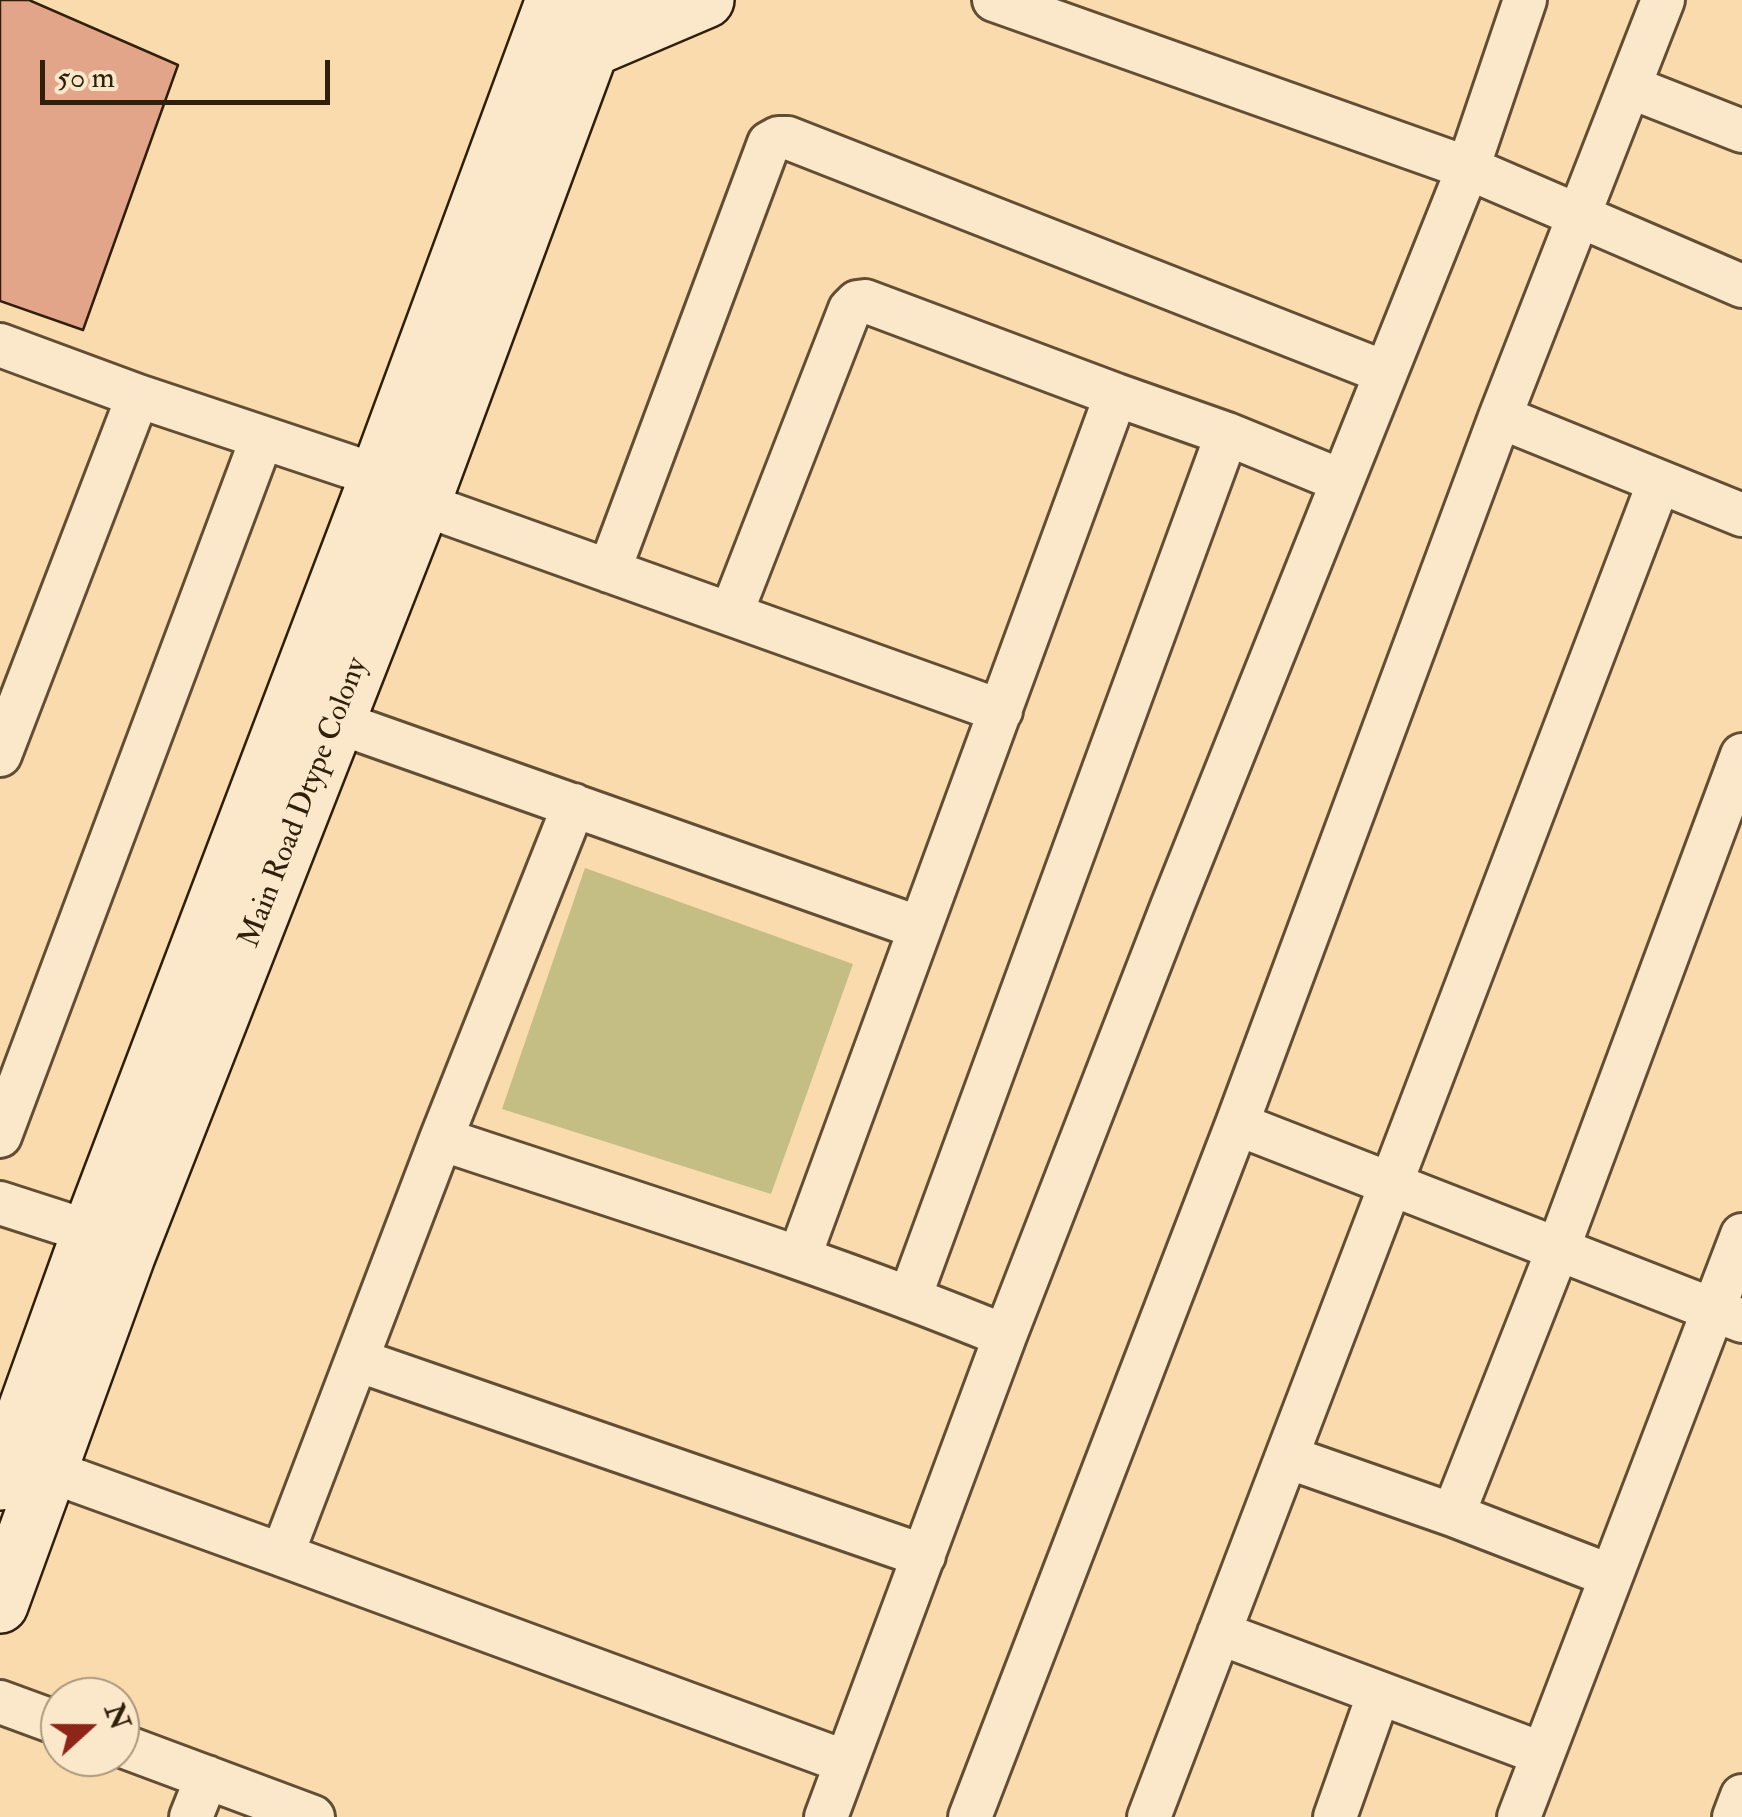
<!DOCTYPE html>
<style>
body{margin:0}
#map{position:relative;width:1742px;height:1817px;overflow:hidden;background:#f9dbae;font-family:"IM FELL Double Pica",serif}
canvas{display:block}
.north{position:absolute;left:40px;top:1677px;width:100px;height:100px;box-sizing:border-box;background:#fbe8ca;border:2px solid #a9987e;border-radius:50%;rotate:69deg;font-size:28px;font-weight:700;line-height:40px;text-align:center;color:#2f1f0b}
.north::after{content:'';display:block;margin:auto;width:35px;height:45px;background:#8f2418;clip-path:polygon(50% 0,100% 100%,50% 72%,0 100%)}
.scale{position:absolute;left:40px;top:60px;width:290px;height:45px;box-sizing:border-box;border:5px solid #2f1f0b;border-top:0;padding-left:12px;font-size:30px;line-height:35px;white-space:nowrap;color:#2f1f0b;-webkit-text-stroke:8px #fbe8ca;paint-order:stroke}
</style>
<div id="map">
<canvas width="1742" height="1817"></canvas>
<div class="north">N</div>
<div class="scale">50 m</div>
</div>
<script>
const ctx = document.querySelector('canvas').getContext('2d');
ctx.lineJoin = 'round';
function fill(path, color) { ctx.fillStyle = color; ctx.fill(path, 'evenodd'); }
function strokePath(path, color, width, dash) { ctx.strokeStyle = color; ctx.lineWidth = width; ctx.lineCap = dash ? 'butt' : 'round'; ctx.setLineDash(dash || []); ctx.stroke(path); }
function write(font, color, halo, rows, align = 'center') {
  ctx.font = font + ' "IM FELL Double Pica",serif'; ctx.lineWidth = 8; ctx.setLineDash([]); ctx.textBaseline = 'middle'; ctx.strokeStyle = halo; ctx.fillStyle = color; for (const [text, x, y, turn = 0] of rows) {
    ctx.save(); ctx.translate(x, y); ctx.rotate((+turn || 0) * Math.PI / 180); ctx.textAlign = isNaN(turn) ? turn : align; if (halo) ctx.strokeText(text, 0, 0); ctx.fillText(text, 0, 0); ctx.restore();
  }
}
fill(new Path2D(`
 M 585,868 L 853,964 L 771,1194 L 502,1109 Z`), '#c4be85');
const building = new Path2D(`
 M 0,0 L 29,0 L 178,65 L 83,330 L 0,301 Z`);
fill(building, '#e3a58a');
strokePath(building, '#2f1f0b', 2.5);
const street = new Path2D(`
 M 994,0 L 1468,168 L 1742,286
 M 1630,87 L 1742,131
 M 0,345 L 138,396 L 378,476
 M 1116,395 L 1227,434 L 1342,481
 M 1500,417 L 1742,515
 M 422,504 L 1001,711
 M 609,571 L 769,143 L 778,138 L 788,138 L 1384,372
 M 731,614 L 850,309 L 857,302 L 865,301 L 1116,395 L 799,1258
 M 337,722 L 920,928
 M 0,755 L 138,396
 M 574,805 L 441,1139 L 282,1555 L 846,1762
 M 1237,1124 L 1742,1321
 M 0,1136 L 262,438
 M 441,1139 C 630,1202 821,1260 1005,1336
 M 0,1203 L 90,1232
 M 910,1297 L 1227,434
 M 357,1360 L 924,1556
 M 1287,1457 L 1453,1515 L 1611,1576
 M 47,1470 L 282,1555
 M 1453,1515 L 1558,1249 L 1742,755
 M 1219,1633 L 1543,1754
 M 0,1702 L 60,1724
 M 120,1745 L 313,1817
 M 191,1817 L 207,1777
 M 826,1817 L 1005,1336 L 1173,904 L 1468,168 L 1525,0
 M 970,1817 L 1237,1124 L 1500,417 L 1663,0
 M 1149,1817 L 1659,482
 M 1335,1817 L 1379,1693
 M 1519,1817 L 1742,1235
 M 1734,1817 L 1742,1796`);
const secondary = new Path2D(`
 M 591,49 L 706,0
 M 0,1482 L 90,1232 L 378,476 L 554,0
 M 0,1605 L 127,1256 L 422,504 L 609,0`);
strokePath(street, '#624e34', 48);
strokePath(secondary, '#2f1f0b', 60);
strokePath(street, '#fbe8ca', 42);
strokePath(secondary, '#fbe8ca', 55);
write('30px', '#2f1f0b', '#fbe8ca', [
 ["Main Road Dtype Colony",305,803,-69]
]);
</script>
